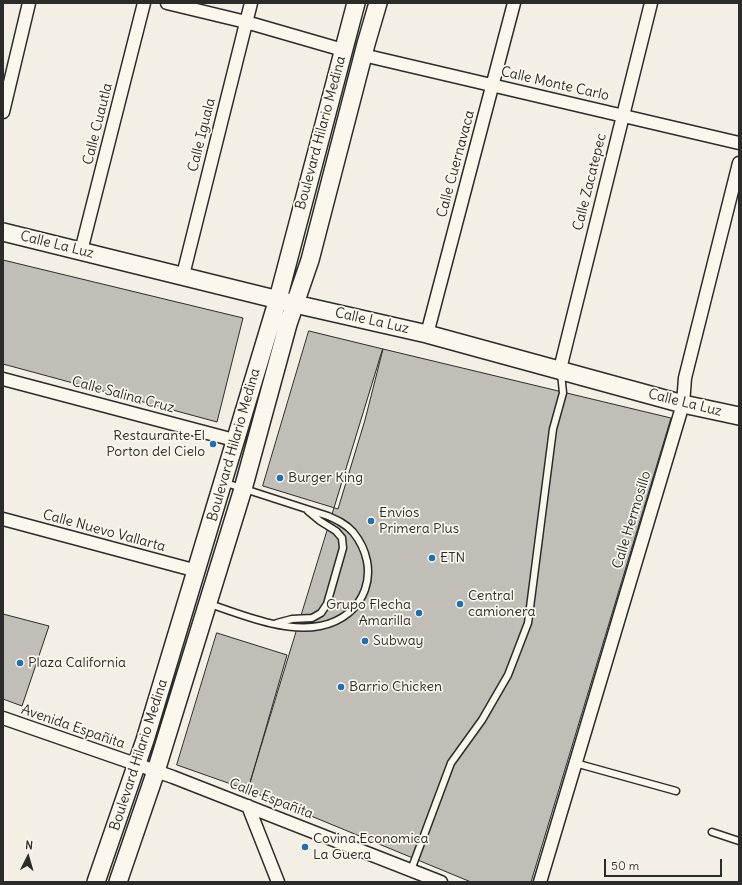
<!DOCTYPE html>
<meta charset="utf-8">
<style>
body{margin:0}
#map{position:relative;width:742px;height:885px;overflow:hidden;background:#f3efe4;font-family:Delius,sans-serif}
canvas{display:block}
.frame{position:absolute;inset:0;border:4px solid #2b2b2b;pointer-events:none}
.north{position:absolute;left:8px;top:837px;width:40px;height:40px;-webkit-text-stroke:3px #fbf7ec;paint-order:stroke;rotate:5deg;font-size:11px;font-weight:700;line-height:16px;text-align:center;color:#2b2b2b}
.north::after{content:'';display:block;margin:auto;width:14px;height:18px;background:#2b2b2b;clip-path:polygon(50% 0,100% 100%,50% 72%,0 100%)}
.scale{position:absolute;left:604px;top:859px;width:118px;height:18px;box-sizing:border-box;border:2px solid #2b2b2b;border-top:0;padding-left:5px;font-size:12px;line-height:14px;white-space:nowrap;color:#2b2b2b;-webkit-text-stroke:3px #fbf7ec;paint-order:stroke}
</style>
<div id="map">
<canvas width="742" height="885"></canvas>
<div class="frame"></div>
<div class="north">N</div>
<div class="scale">50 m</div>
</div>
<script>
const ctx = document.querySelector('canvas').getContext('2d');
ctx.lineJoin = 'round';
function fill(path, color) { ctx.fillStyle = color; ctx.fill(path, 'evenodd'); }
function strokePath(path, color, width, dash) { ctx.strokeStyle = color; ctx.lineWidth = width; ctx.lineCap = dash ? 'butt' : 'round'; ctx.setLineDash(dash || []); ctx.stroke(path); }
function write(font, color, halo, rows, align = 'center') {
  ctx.font = font + ' Delius,sans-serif'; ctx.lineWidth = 3.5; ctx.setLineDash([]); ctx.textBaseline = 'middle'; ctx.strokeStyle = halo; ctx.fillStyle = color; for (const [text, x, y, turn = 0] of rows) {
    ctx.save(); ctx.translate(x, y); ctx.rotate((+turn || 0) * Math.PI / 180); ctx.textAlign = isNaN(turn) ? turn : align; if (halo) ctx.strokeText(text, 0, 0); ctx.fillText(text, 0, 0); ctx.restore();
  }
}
const building = new Path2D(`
 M 3,260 L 243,318 L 217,422 L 3,364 Z
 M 309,331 L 383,349 L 365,420 L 338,509 L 263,486 Z
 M 383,349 L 671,418 L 531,882 L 471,882 L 248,790 Z
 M 3,614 L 49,626 L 22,706 L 3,699 Z
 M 217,633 L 287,655 L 248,790 L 177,765 Z`);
fill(building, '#c0beb6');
strokePath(building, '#2b2b2b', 1);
const lane = new Path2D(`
 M 210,604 C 242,615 286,633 320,626 C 366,617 383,569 353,532 C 346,524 337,520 328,516 L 223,482
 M 277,623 L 292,619 L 312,618 L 321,613 L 327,604 L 343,548 L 342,538 L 336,531 L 320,521 L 308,511
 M 575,763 L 676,791
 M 712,832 L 739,841
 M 411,870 L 451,763 L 482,720 L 508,675 L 528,623 L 553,429 L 563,393 L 561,373`);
const street = new Path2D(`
 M 167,3 L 246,22 L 343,50
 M 363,55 L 739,143
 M 3,112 L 29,3
 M 81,251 L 144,3
 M 183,275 L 251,3
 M 427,334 L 514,3
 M 560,369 L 651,3
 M 3,379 L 234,440
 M 3,519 L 197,571
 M 3,718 L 173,777 L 441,882
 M 248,806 L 278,882
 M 540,882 L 683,404 L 685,378 L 739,163`);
const secondary = new Path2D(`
 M 3,232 L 295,304 L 427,334 L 683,404 L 739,416
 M 96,882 L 145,740 L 278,299 L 356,3
 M 118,882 L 156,771 L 243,489 L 288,324 L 310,260 L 366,44 L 378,3`);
strokePath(lane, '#2b2b2b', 9);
strokePath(street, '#2b2b2b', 15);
strokePath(secondary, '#2b2b2b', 20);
strokePath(lane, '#fbf7ec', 6);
strokePath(street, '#fbf7ec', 12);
strokePath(secondary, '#fbf7ec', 17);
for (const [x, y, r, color] of [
 [213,444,4,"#1f6fb2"],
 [280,478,4,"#1f6fb2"],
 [371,521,4,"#1f6fb2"],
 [432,558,4,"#1f6fb2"],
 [460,604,4,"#1f6fb2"],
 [419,613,4,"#1f6fb2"],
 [365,641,4,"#1f6fb2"],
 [20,663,4,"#1f6fb2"],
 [341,687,4,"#1f6fb2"],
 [305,847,4,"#1f6fb2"]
]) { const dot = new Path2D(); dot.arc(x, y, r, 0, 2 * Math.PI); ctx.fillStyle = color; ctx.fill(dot); strokePath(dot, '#fbf7ec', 1.5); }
write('14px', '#2b2b2b', '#fbf7ec', [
 ["Calle Monte Carlo",555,84,13],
 ["Calle Cuautla",98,124,-76],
 ["Boulevard Hilario Medina",321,133,-75],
 ["Calle Iguala",202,135,-76],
 ["Calle Cuernavaca",456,164,-75],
 ["Calle Zacatepec",590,182,-76],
 ["Calle La Luz",57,245,14],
 ["Calle La Luz",372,321,13],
 ["Calle Salina Cruz",123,395,15],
 ["Calle La Luz",685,403,14],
 ["Boulevard Hilario Medina",234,445,-74],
 ["Calle Hermosillo",632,520,-73],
 ["Calle Nuevo Vallarta",104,531,15],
 ["Avenida Españita",73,727,19],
 ["Boulevard Hilario Medina",139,755,-72],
 ["Calle Españita",271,799,21]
]);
write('14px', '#2b2b2b', '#fbf7ec', [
 ["Restaurante El",205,436,"right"],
 ["Porton del Cielo",205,452,"right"],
 ["Burger King",288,478],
 ["Envíos",379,513],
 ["Primera Plus",379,529],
 ["ETN",440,558],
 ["Central",468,596],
 ["camionera",468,612],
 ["Grupo Flecha",411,605,"right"],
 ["Amarilla",411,621,"right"],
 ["Subway",373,641],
 ["Plaza California",28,663],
 ["Barrio Chicken",349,687],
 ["Covina Economica",313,839],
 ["La Guera",313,855]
], 'left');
</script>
